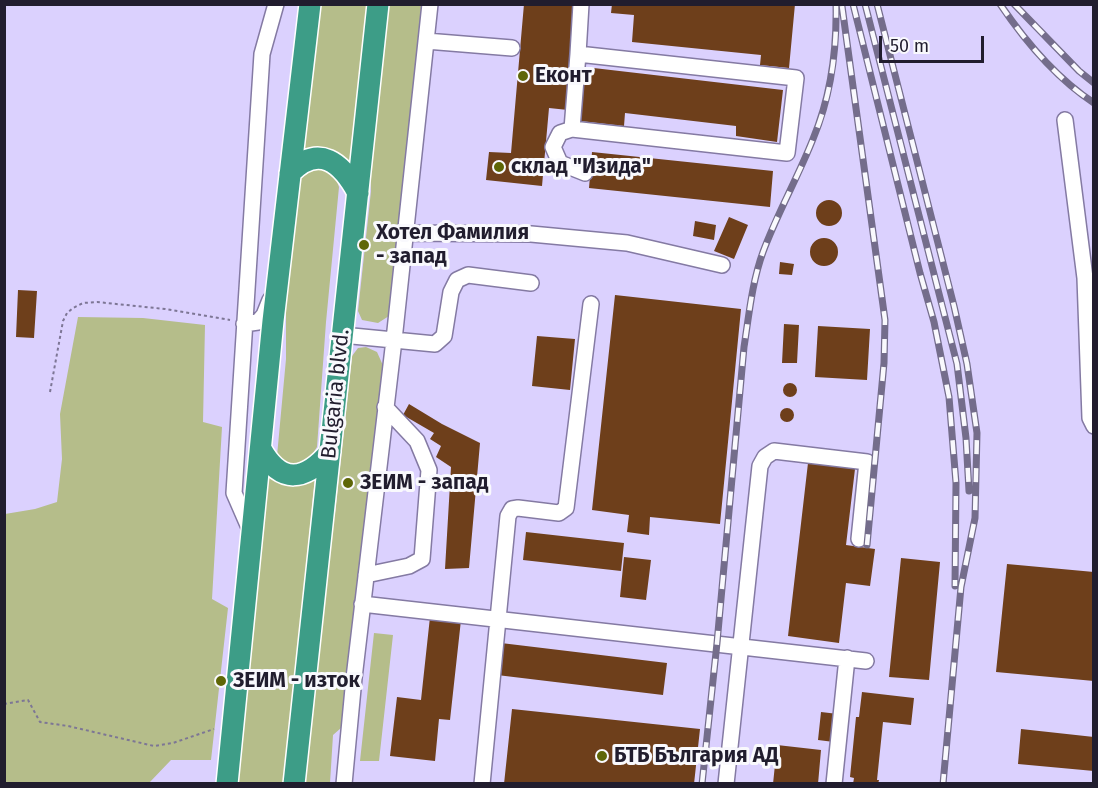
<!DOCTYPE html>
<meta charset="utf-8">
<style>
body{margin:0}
#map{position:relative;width:1098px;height:788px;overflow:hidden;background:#dbd1fe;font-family:"Fira Sans",sans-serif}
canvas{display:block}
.frame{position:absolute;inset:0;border:6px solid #211d2e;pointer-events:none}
.scale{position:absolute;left:879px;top:36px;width:105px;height:27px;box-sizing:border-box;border:3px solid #211d2e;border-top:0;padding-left:8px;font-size:18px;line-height:21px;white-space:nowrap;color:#211d2e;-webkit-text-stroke:4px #f9f9fd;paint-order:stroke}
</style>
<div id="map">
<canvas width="1098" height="788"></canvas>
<div class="frame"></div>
<div class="scale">50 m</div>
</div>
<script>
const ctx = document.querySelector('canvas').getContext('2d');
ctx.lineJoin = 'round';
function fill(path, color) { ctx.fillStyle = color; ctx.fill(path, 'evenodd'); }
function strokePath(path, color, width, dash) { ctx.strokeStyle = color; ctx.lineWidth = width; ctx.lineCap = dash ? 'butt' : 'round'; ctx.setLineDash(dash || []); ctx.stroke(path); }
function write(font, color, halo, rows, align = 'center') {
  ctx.font = font + ' "Fira Sans",sans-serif'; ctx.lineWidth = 6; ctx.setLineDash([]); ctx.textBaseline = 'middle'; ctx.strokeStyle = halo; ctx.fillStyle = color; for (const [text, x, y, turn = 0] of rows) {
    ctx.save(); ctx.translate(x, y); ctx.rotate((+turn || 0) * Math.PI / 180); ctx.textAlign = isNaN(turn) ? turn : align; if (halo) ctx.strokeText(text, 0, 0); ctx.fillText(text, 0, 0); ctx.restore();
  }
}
fill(new Path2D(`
 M 318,5 L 367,5 L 349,165 L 300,155 Z
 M 384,5 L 427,5 L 389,316 L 378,323 L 362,320 L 358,311 L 371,191 L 368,140 Z
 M 321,165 L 334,173 L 339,187 L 326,322 L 317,447 L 306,464 L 285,466 L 277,456 L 286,359 L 286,290 L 299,178 L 307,169 Z
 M 78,317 L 143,318 L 205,325 L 203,422 L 222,427 L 212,599 L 228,608 L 211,760 L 171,760 L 149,783 L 5,783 L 5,514 L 35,509 L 57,502 L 62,459 L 60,414 Z
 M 366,347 L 377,352 L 385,370 L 341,728 L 333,735 L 330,783 L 301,784 L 324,561 L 335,513 L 352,356 L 358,348 Z
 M 268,471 L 315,478 L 284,783 L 236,784 Z
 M 374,633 L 393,635 L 379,761 L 360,761 Z`), '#b5bd8a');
fill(new Path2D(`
 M 524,4 L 577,4 L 568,110 L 549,108 L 542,186 L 486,180 L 489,152 L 511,153 Z
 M 612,4 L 795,4 L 789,68 L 760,65 L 761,55 L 632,42 L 634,15 L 611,13 Z
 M 585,67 L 783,90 L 777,142 L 736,136 L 736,126 L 625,113 L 624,126 L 580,121 Z
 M 592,152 L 773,171 L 770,207 L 589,188 Z
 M816 213a13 13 0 1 1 26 0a13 13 0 1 1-26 0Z
 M 729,217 L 748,225 L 734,259 L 714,251 Z
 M 695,221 L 716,225 L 714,240 L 693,236 Z
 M810 252a14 14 0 1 1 28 0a14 14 0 1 1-28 0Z
 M 780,262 L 794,264 L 792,275 L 779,274 Z
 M 18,290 L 37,291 L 34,338 L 16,337 Z
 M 615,295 L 741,309 L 720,524 L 650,517 L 649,535 L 627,532 L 629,515 L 592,510 Z
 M 784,324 L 799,325 L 797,363 L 782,363 Z
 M 818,326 L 870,329 L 867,380 L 815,377 Z
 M 537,336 L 575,339 L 570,390 L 532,386 Z
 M783 390a7 7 0 1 1 14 0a7 7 0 1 1-14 0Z
 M 409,404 L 442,424 L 480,443 L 469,568 L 445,569 L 451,467 L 436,457 L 441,446 L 430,439 L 434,433 L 403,415 Z
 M780 415a7 7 0 1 1 14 0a7 7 0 1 1-14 0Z
 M 808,463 L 855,469 L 846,545 L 875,549 L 870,586 L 846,583 L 839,643 L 788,636 Z
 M 526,532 L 624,543 L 621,571 L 523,560 Z
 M 624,557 L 651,560 L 646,600 L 620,597 Z
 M 901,558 L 940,562 L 929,680 L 889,677 Z
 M 1007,564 L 1094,572 L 1094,681 L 996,672 Z
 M 430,617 L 461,620 L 450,720 L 439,719 L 435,761 L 390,756 L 397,697 L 421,700 Z
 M 501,643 L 667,663 L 663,695 L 497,675 Z
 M 862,692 L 914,698 L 911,725 L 883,722 L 877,780 L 879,780 L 878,784 L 853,784 L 854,778 L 850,777 L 856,717 L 859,717 Z
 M 512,709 L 700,729 L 694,784 L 504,784 Z
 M 821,712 L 838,714 L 834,742 L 818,740 Z
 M 1021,729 L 1094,737 L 1094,771 L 1018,764 Z
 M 777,745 L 821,750 L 818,784 L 773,784 Z`), '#6e3f1b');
const minor = new Path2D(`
 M 426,41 L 512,48
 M 578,54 L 581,4
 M 1065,120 L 1085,278 L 1090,418 L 1094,426
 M 572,129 L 578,54 L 796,78 L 787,153 L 572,129 L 560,133 L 553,147 L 560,163 L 585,173
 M 406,233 L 531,234 L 627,243 L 722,265
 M 244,324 L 258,322 L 264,315 L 270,300
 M 342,335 L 435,344 L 444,336 L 451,292 L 457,280 L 468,275 L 531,283
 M 251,532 L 234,493 L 262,54 L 276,4
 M 366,575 L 409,566 L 422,559 L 429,470 L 417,441 L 385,407
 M 362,604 L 866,661
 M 344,784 L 354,678 L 394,340 L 430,4
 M 482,784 L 508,516 L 512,509 L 518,508 L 559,513 L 566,508 L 591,304
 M 726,784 L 760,466 L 765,457 L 774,451 L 867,462 L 859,539
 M 834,784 L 847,658`);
const highway = new Path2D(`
 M 290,173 C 319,143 342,163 358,193
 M 261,449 C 281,485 305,481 330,452
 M 227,784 L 273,321 L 310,4
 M 294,784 L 378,4`);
strokePath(minor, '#847aa3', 18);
strokePath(highway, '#fff', 24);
strokePath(new Path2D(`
 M 50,392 L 63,321 L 67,313 L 73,308 L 83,303 L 97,302 L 165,309 L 230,320
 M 4,704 L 28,700 L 40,722 L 68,726 L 154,746 L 173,743 L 214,729`), '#7d7695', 2, [3, 3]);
strokePath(minor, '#fff', 15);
strokePath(highway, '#3d9d87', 21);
const rail = new Path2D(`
 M 853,4 L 920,273 L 934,322 L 949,397 L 956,483 L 955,586
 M 865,4 L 957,364 L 966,438 L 969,491
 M 877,4 L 954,306 L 967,364 L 977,433 L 975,518 L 961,587 L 943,784
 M 1000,4 C 1025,41 1056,78 1094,103
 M 1014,4 L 1079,71 L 1094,83
 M 842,6 L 885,320 L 884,363 L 867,545
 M 702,784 L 717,643 L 744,347 C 749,315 752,282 763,252 C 777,214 798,177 813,139 C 831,96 837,51 836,4`);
strokePath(rail, '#746d8b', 7);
strokePath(rail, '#f9f9fd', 4.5, [14]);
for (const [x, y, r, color] of [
 [523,76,6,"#5e6607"],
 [499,167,6,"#5e6607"],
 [364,245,6,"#5e6607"],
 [348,483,6,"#5e6607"],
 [221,681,6,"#5e6607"],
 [602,756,6,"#5e6607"]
]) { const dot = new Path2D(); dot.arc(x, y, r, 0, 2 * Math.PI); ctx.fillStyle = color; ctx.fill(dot); strokePath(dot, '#f9f9fd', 2); }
write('bold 21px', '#211d2e', '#f9f9fd', [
 ["Еконт",535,76],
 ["склад \"Изида\"",511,167],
 ["Хотел Фамилия",376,233],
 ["- запад",376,257],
 ["ЗЕИМ - запад",360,483],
 ["ЗЕИМ - изток",233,681],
 ["БТБ България АД",614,756]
], 'left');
write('21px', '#211d2e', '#f9f9fd', [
 ["Bulgaria blvd.",336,394,-84]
]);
</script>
